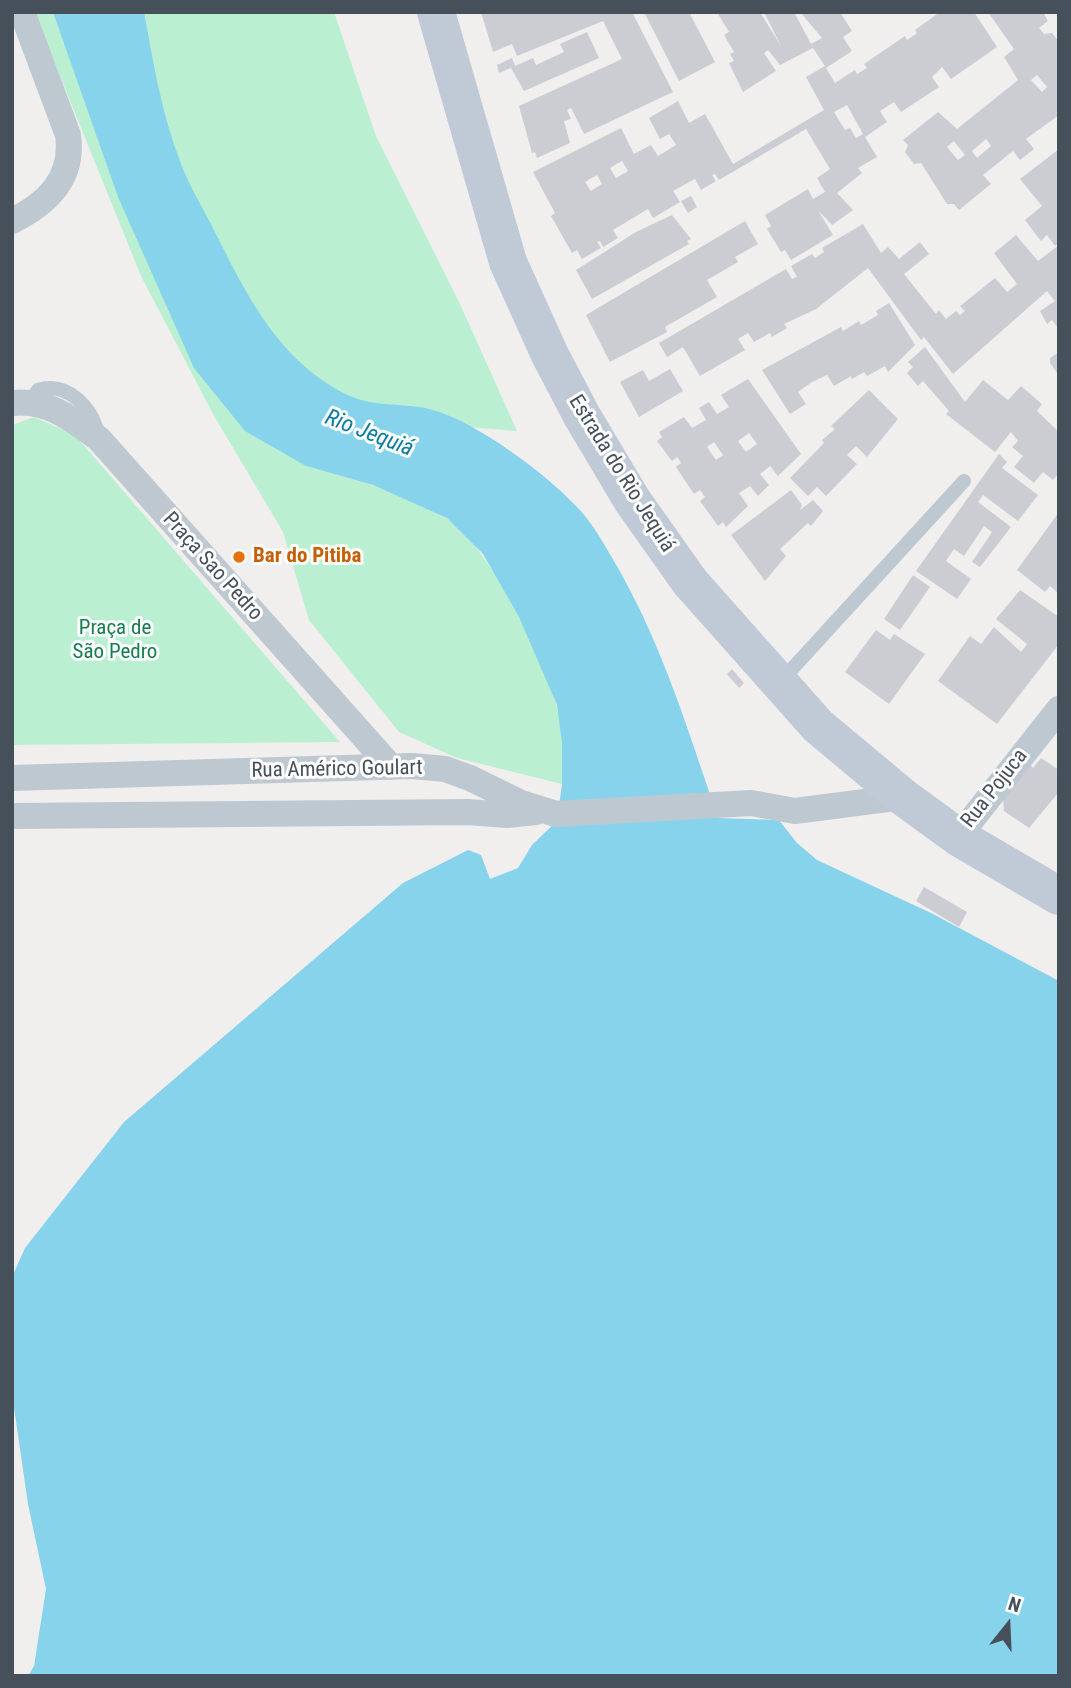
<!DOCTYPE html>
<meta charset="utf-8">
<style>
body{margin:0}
#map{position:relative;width:1071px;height:1688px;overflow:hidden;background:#f1eeee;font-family:"Roboto Condensed",sans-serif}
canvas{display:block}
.frame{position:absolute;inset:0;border:14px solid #46505b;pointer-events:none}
.north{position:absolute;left:973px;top:1590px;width:70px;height:70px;-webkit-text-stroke:5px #fff;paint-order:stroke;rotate:18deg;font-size:19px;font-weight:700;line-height:28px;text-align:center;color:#46505b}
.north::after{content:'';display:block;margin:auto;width:24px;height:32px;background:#46505b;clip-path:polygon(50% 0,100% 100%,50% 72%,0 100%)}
</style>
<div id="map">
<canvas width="1071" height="1688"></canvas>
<div class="frame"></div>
<div class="north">N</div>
</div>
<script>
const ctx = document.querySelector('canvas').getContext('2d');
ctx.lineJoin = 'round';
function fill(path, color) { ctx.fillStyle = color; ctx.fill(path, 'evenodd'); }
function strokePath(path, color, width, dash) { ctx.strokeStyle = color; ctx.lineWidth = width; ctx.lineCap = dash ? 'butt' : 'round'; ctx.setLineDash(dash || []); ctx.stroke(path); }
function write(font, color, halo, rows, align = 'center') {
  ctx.font = font + ' "Roboto Condensed",sans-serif'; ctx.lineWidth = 6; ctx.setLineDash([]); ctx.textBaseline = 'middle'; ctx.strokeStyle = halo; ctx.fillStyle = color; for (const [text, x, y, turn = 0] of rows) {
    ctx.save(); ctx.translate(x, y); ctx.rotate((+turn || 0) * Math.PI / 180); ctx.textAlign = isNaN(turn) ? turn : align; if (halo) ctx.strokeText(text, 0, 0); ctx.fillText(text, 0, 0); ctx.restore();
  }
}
fill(new Path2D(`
 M 34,12 L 66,12 L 306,466 C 353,479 404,492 446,518 C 488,544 542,656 556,704 C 564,729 562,758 562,784 L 457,758 L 399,732 L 309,620 L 283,532 L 213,414 L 141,276 Z
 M 127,12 L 334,12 L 376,136 L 460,304 L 517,431 L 371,419 L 270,358 L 164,167 Z
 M 34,417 L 75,435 L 340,742 L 12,745 L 12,425 Z`), '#bbefd2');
fill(new Path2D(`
 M 53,12 L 144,12 C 153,61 162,115 180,161 C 188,184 202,206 213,228 C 246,294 279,363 350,396 C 377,408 406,402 433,410 C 478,423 545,473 577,507 C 594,524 606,548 618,568 C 663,647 689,733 718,818 L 779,820 L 797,843 L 817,860 L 931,913 L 1059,981 L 1059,1676 L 28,1676 L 34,1666 L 46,1589 L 28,1504 L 12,1394 L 12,1277 L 25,1248 L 124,1122 L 403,883 L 468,850 L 481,855 L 490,879 L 518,868 L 532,845 L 557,821 L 562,784 L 562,743 L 557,705 L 519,617 L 483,554 L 447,518 L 373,485 L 306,466 L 245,431 L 194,368 L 118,197 Z`), '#88d3ec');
fill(new Path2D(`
 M 481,12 L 632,12 L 673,92 L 584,134 L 571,108 L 567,110 L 571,119 L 564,121 L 570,143 L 537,158 L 535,152 L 532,153 L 519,106 L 622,59 L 603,21 L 517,56 L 512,44 L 493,52 Z
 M 644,12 L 689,12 L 715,62 L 679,81 Z
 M 721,12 L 760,12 L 781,46 L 764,12 L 794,12 L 811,44 L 822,38 L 800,12 L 840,12 L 852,31 L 843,37 L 852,51 L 826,68 L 835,83 L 855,70 L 857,74 L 867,68 L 864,64 L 905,36 L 907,40 L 917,33 L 915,30 L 940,12 L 974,12 L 997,47 L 951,79 L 942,67 L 932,77 L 939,87 L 901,112 L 894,102 L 880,111 L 887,122 L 865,137 L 877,157 L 858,168 L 862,173 L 837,193 L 853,210 L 832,225 L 818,210 L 833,235 L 791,260 L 785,250 L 781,252 L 767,229 L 771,226 L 765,215 L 808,189 L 813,199 L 825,192 L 817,178 L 830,169 L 806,129 L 719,180 L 715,174 L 712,175 L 716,181 L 701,190 L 695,179 L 673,191 L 680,202 L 653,218 L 648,209 L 613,230 L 618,238 L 603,247 L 600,241 L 597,242 L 601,248 L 582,259 L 577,250 L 572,253 L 551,216 L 555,213 L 533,172 L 621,128 L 634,154 L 651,145 L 658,156 L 676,145 L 669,134 L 660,139 L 649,118 L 678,101 L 689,123 L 705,114 L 733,164 L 824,110 L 806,77 L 825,66 L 813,48 L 780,65 L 768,50 L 764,53 L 776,71 L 743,92 L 729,63 L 734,61 L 730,54 L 734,52 L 724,35 L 729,32 L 718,14 ZM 847,105 L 863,134 L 856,138 L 850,128 L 845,130 L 834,112 ZM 622,161 L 628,171 L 616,178 L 610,168 ZM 597,175 L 602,184 L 591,191 L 585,182 Z
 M 988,12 L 1043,12 L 1048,21 L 1039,28 L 1044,34 L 1052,33 L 1059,42 L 1059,115 L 1026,139 L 1034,149 L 1020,160 L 1013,151 L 983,175 L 991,184 L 959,210 L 954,204 L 947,204 L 921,163 L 914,164 L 905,152 L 908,145 L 903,140 L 938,112 L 957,129 L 1018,80 L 1004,57 L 1014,49 ZM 1037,75 L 1047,87 L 1042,92 L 1031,80 ZM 986,139 L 991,146 L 977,158 L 972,151 ZM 954,141 L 965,155 L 958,160 L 947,147 Z
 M 587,32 L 599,58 L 524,91 L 511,68 L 499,73 L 497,65 L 512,58 L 515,66 L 533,58 L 536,65 L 564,52 L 560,44 Z
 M 1059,149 L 1059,243 L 1055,246 L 1047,235 L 1041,241 L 1025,220 L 1042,206 L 1020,179 Z
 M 691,196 L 697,207 L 688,213 L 681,201 Z
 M 672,215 L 691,239 L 687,241 L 689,244 L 592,299 L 576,270 L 636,232 Z
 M 745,221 L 758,244 L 735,257 L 738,262 L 707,280 L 717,297 L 665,327 L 667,332 L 610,362 L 586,315 Z
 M 863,224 L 881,253 L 888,247 L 899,259 L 920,242 L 929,254 L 904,274 L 936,314 L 939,310 L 946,319 L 956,311 L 960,315 L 965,311 L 960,306 L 995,278 L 1007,292 L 1017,284 L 994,253 L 1016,235 L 1038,261 L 1059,245 L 1059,329 L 1052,320 L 1047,324 L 1040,311 L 1055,301 L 1047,291 L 953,374 L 924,337 L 921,340 L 868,268 L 816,309 L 784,324 L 787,328 L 772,337 L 770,333 L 754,342 L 748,333 L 738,339 L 745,350 L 700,376 L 683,347 L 667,357 L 659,343 L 786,269 L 792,279 L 797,277 L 791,266 L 812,254 L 815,258 L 824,252 L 822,248 Z
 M 889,303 L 915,345 L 888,372 L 885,366 L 867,376 L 864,372 L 852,379 L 851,376 L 834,386 L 827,375 L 812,382 L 798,392 L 806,404 L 790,414 L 762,370 L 841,327 L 843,331 L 859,321 L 861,325 L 878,315 L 876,311 Z
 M 925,347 L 965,402 L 983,380 L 1008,400 L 1021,386 L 1042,404 L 1037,411 L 1057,430 L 1059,428 L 1059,473 L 1053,480 L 1043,472 L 1034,483 L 1014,467 L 1023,456 L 1012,447 L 1018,441 L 1011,432 L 995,452 L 946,414 L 949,411 L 923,381 L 918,386 L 907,373 L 913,367 L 908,362 Z
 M 1059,352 L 1059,376 L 1050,363 L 1050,358 Z
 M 670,369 L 683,391 L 639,417 L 620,382 L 643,370 L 649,381 Z
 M 748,379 L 801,454 L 778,476 L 770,466 L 760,474 L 769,485 L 758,496 L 750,486 L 739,493 L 748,506 L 726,527 L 723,522 L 718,526 L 700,501 L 705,497 L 700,490 L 694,494 L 676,467 L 681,463 L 677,457 L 672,461 L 657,441 L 662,437 L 659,432 L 684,417 L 692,428 L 706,420 L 699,408 L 709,402 L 717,414 L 729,407 L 721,395 ZM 749,433 L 757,444 L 746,452 L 738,441 ZM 714,442 L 723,455 L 716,460 L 707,447 Z
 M 869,390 L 898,419 L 867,457 L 856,446 L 847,455 L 857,464 L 826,496 L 817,487 L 808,496 L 790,478 L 824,443 L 822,440 L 835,429 L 831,426 Z
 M 999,454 L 1007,462 L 1002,468 L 1038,495 L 1018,521 L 983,495 L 978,502 L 1011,527 L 980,567 L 972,562 L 992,532 L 984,526 L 964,556 L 954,549 L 946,561 L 971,579 L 957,599 L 916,571 Z
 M 791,490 L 802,505 L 800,510 L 813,500 L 823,511 L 811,526 L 808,523 L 780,549 L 786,556 L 765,581 L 731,535 Z
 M 1059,512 L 1059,594 L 1050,586 L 1045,592 L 1017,570 Z
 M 913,575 L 930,587 L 900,630 L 884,619 Z
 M 1020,590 L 1059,617 L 1059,644 L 997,724 L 938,681 L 970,636 L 981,644 L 994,627 L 1021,652 L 1027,644 L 996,619 Z
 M 876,630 L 890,640 L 894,634 L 925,654 L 889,704 L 845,672 Z
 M 732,669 L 744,683 L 739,688 L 727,674 Z
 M 1041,758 L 1059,770 L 1059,792 L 1029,828 L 1004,811 L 1003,798 L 1030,765 L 1033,768 Z
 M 924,887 L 967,912 L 959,927 L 916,901 Z`), '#cbcdd3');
strokePath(new Path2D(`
 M 30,401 L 38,390 C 67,381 92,407 98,434
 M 781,681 L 964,481`), '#bec8d0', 14);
strokePath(new Path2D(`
 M 12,221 C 48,203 74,178 68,135 L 22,12
 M 12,403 C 47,399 72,419 99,439 L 391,767
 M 12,778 L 412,766 L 445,769 L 470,778 L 521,803 L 556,814 L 751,803 L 795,811 L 903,797
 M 12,816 L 468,812 L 507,815 L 536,812
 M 958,837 L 1059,709`), '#bec8d0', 26);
strokePath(new Path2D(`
 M 436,12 L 508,262 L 550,355 L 582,416 L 632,500 L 690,582 L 818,726 L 903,797 L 958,837 L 1059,896`), '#c0cad7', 38);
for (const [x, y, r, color] of [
 [239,557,7,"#e8710a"]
]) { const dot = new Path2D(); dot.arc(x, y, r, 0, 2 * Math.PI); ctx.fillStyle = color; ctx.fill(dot); strokePath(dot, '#fff', 2.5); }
write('21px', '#46505b', '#fff', [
 ["Estrada do Rio Jequiá",621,474,58],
 ["Praça Sao Pedro",212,567,48],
 ["Rua Américo Goulart",337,770,-1],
 ["Rua Pojuca",995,789,-52]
]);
write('bold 21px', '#c56008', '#fff', [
 ["Bar do Pitiba",253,557]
], 'left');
write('21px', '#167d4e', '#fff', [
 ["Praça de",115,629],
 ["São Pedro",115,653]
]);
write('italic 23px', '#0b7ba1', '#fff', [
 ["Rio Jequiá",369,434,21]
]);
</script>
